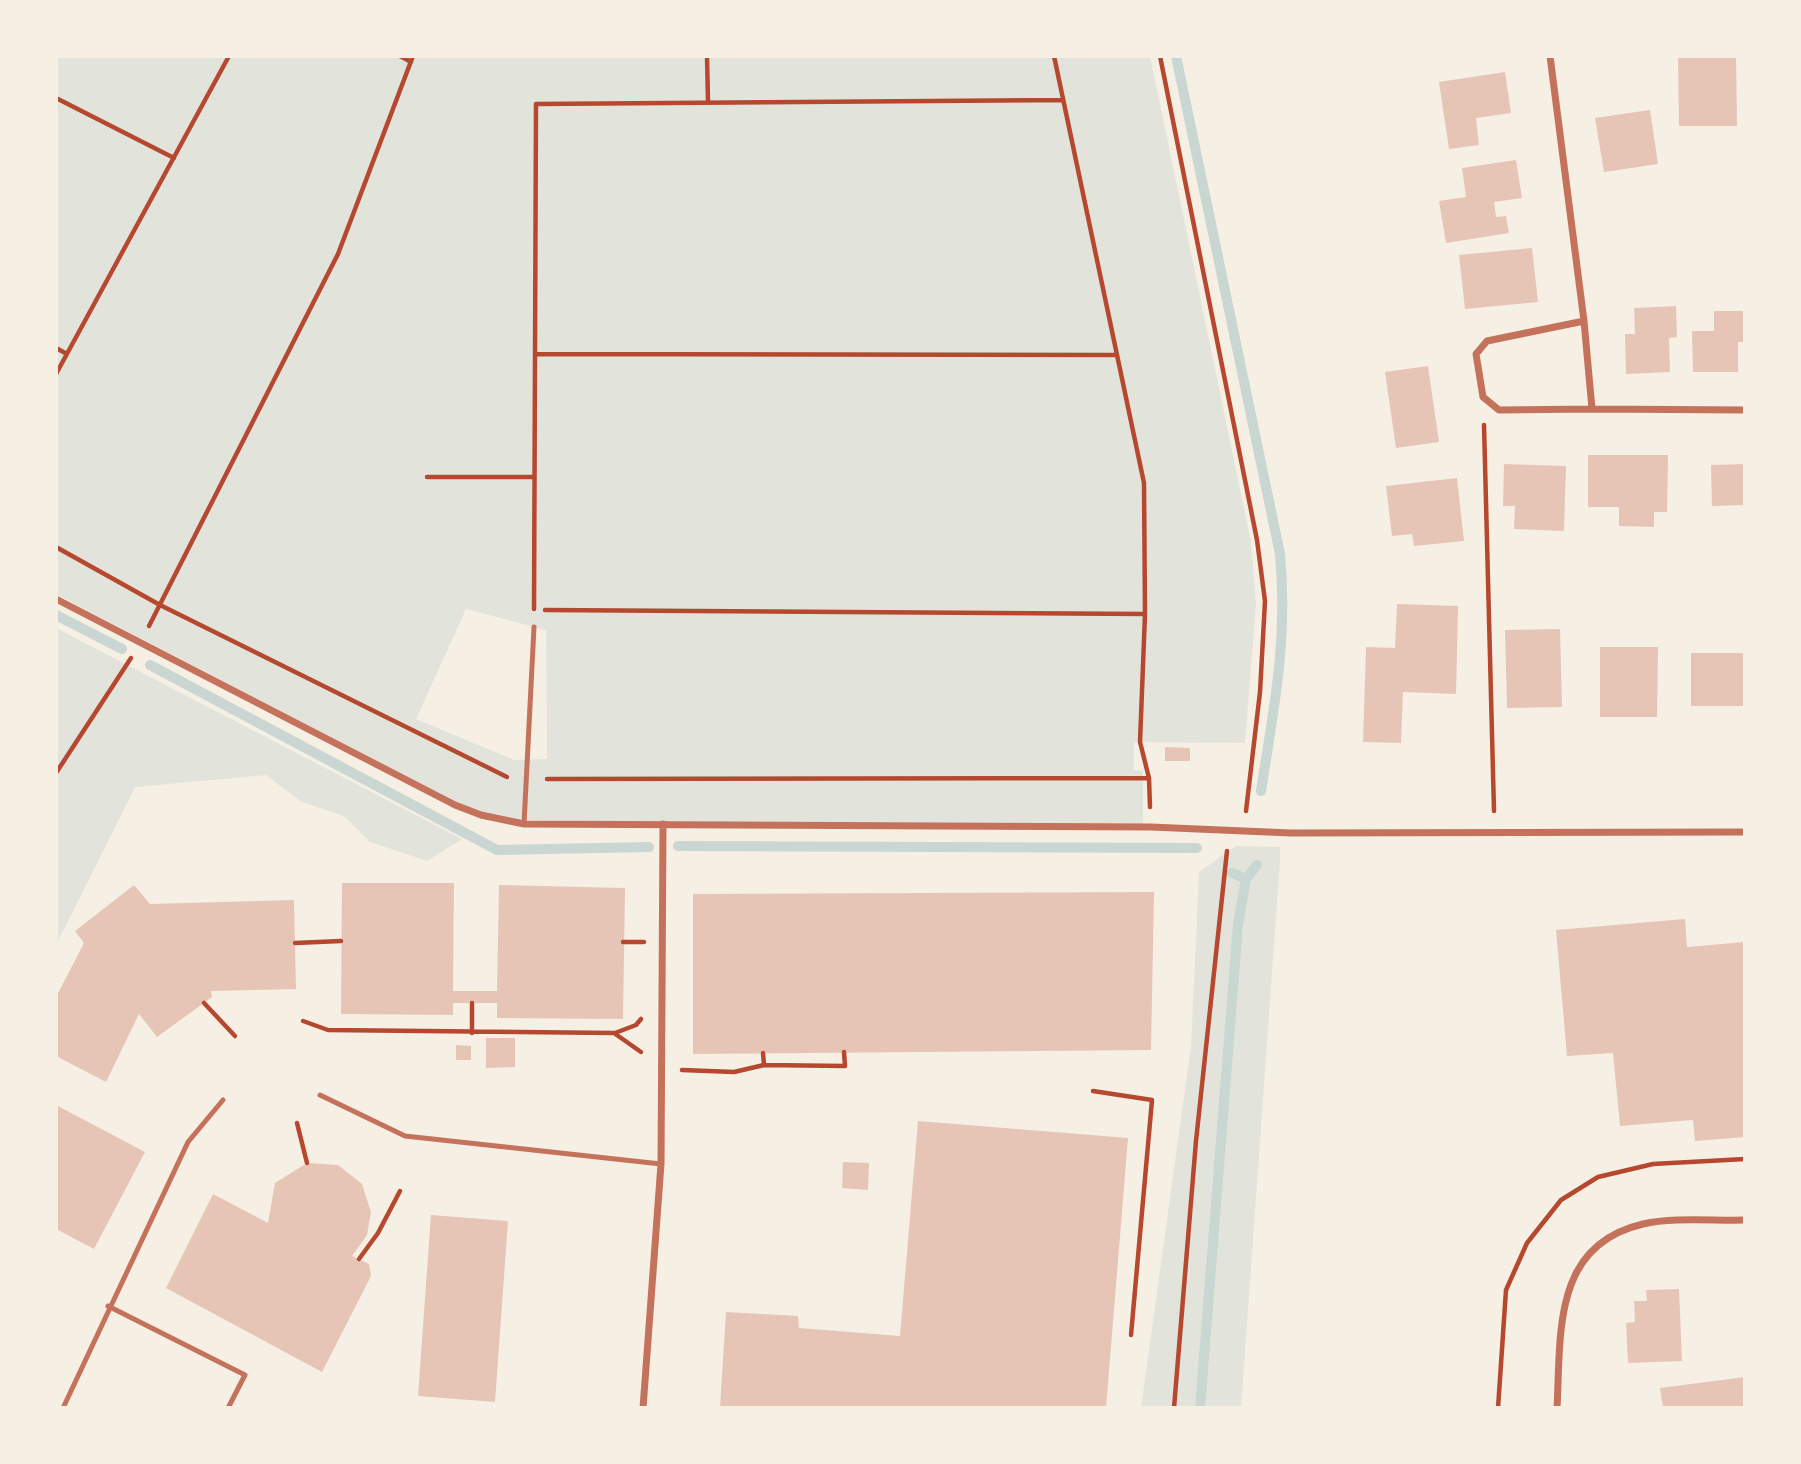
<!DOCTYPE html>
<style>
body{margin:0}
#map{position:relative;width:1801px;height:1464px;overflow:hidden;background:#f6efe4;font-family:"Exo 2",sans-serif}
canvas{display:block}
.frame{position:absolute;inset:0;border:58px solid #f6efe4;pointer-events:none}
</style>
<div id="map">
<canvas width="1801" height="1464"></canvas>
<div class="frame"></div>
</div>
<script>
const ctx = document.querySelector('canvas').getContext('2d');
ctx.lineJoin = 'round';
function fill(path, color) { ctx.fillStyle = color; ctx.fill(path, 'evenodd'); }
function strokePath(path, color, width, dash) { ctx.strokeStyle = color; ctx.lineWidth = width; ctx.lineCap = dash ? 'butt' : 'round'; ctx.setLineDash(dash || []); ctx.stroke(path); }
fill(new Path2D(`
 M 56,56 L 1150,56 L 1251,542 L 1256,604 L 1245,743 L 1134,742 L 1134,770 L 1143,771 L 1143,826 L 528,820 L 484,817 L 56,594 ZM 466,609 L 546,630 L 547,759 L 514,760 L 416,719 Z
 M 56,628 L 462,839 L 427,861 L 370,842 L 344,816 L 300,801 L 266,775 L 135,787 L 56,945 Z
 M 1236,846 L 1280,847 L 1280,860 L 1241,1408 L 1141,1408 L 1191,1046 L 1199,872 Z`), '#e2e4dc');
strokePath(new Path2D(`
 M 1176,56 L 1280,554 C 1288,640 1274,707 1261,791
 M 56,615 L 122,649
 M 150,665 L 497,850 L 649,847
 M 678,846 L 1197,848
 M 1232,873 L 1246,879
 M 1200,1408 L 1238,924 L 1246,879 L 1257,865`), '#c9d6d2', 10);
fill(new Path2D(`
 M 1678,56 L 1736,56 L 1737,126 L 1679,126 Z
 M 1505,72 L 1511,113 L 1476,118 L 1479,145 L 1449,149 L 1439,82 Z
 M 1650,110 L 1658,164 L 1604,172 L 1595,118 Z
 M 1516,160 L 1522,198 L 1494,202 L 1496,217 L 1506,216 L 1509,233 L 1446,243 L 1439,201 L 1466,197 L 1462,168 Z
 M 1532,248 L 1538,302 L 1465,309 L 1459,255 Z
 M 1676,306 L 1677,337 L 1669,338 L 1670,372 L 1626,374 L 1625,334 L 1635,334 L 1634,308 Z
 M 1714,311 L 1745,311 L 1745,342 L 1738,342 L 1738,372 L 1693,372 L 1692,331 L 1714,331 Z
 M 1428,366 L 1439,442 L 1396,448 L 1385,372 Z
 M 1588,455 L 1668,455 L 1667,512 L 1654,512 L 1654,527 L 1619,526 L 1619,507 L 1588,507 Z
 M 1504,464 L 1566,466 L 1564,531 L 1514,529 L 1515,506 L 1503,506 Z
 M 1745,464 L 1745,505 L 1712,506 L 1711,465 Z
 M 1457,478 L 1464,541 L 1414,546 L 1412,534 L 1392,536 L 1386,486 Z
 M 1397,604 L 1458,606 L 1456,694 L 1403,692 L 1401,743 L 1363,742 L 1366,647 L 1395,648 Z
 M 1560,629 L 1562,707 L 1507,708 L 1505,630 Z
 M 1600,647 L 1658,647 L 1657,717 L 1600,717 Z
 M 1691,653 L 1743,653 L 1744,706 L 1691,706 Z
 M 1165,747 L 1190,748 L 1190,761 L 1165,761 Z
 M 342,883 L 454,883 L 453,991 L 497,991 L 499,885 L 625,888 L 623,1019 L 497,1018 L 497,1003 L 453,1003 L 453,1015 L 341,1014 Z
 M 134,885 L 150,904 L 294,900 L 296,989 L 211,991 L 212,997 L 157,1037 L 139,1014 L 106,1082 L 56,1056 L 56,997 L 84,943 L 75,931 Z
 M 1154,892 L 1151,1050 L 693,1054 L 693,894 Z
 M 1685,919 L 1687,947 L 1745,942 L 1745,1137 L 1695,1141 L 1693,1120 L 1620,1126 L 1613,1053 L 1567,1056 L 1556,930 Z
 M 486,1038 L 515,1038 L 515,1067 L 486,1068 Z
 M 456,1045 L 471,1046 L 471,1060 L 456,1060 Z
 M 56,1105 L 145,1152 L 94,1249 L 56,1229 Z
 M 918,1121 L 1128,1138 L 1106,1408 L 720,1408 L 726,1312 L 798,1316 L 799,1328 L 900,1336 Z
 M 843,1162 L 869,1163 L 868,1190 L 842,1188 Z
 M 307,1163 L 338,1165 L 362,1184 L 371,1212 L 367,1235 L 352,1256 L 369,1264 L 371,1276 L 322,1372 L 166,1288 L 213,1194 L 268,1223 L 275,1183 Z
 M 431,1215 L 508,1221 L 495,1402 L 418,1396 Z
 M 1679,1289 L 1682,1361 L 1628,1363 L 1626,1323 L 1635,1322 L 1634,1301 L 1647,1301 L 1646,1290 Z
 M 1745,1377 L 1745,1408 L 1663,1408 L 1660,1388 Z`), '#e6c5b7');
strokePath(new Path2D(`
 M 400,56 L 411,62
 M 707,56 L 708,102
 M 1054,56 L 1144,483 L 1145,614 L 1140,742 L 1149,778 L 1150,807
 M 1160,56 L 1257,540 L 1265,601 L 1260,692 L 1246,811
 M 56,98 L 174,158
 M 56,348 L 67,354
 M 535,354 L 1115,355
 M 56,374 L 229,56
 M 1484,425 L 1494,811
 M 427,477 L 534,477
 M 56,547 L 160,605 L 507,777
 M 534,609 L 536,104 L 1063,100
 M 545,610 L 1145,614
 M 149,626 L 338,254 L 413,56
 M 56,773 L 131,658
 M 547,779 L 1149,778
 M 623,942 L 644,942
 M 295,943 L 341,941
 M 204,1003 L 235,1036
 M 472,1003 L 472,1033
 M 303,1021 L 328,1030 L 614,1033 L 641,1052
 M 615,1033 L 636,1025 L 641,1019
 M 763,1053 L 764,1065
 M 682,1070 L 734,1072 L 764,1065 L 845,1066 L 844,1052
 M 1093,1091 L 1152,1100 L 1131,1335
 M 297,1123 L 307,1163
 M 359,1259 L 378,1233 L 400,1191
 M 1174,1408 L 1196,1141 L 1227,851
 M 1498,1408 L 1506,1290 L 1527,1243 L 1561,1200 L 1598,1177 L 1653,1164 L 1745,1159`), '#b5482f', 4.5);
strokePath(new Path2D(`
 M 524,824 L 534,627
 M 320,1095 L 405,1136 L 661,1164
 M 108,1306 L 245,1375 L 228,1408
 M 63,1408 L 188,1142 L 223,1100`), '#c5725c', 5);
strokePath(new Path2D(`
 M 1550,56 L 1584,321 L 1592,409 L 1499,410 L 1483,397 L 1476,354 L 1487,341 L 1584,321
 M 1592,409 L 1745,410
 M 56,599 L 455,805 L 481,815 L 524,824 L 1151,827 L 1291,833 L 1745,832
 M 643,1408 L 661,1164 L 663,824
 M 1557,1408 C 1561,1333 1552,1245 1643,1224 C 1673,1217 1714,1221 1745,1220`), '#c5725c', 7);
</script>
